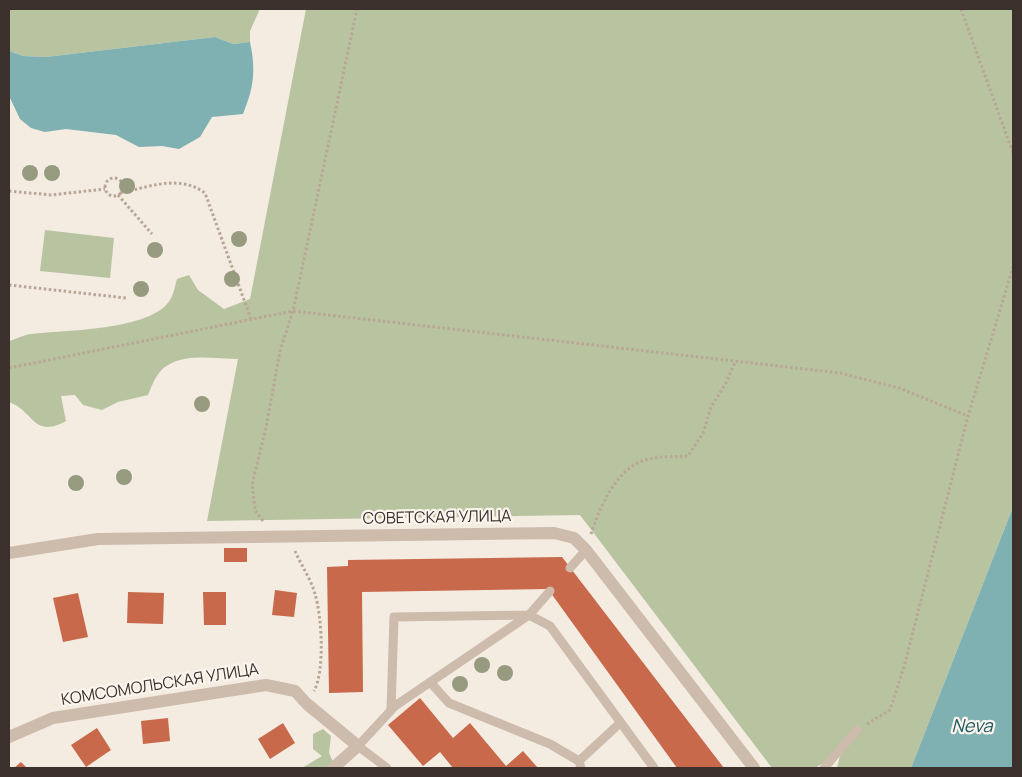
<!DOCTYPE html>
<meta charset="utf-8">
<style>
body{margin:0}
#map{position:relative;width:1022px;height:777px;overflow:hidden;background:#f4ebe1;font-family:Manrope,sans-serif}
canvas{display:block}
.frame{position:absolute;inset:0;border:10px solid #3b302b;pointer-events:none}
</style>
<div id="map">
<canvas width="1022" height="777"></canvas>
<div class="frame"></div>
</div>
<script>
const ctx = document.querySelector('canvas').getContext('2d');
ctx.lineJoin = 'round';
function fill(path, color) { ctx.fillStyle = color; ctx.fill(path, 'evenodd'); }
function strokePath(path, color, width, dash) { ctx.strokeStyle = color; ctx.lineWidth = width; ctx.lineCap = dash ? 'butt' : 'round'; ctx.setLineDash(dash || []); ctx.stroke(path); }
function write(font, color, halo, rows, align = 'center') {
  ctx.font = font + ' Manrope,sans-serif'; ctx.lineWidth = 4.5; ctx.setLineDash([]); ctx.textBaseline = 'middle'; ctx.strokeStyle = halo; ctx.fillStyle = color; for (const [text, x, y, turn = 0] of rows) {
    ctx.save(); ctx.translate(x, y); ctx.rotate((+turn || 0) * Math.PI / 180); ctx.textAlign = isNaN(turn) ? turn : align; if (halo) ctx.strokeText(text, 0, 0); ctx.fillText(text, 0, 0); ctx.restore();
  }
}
fill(new Path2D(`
 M 9,9 L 258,9 L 259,11 L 250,31 L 250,42 L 233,44 L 215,37 L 46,57 L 23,56 L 9,51 Z
 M 306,9 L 1013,9 L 1013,507 L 911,768 L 837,768 L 841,752 L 815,768 L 772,768 L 580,515 L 207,521 L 238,359 C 212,359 177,351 159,373 C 154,379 151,388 148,395 L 118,402 L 102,410 L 83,405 L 75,395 L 61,396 L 66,421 C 33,439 34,411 9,402 L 9,341 C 16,339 23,335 31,334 C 63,330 151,331 170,300 C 174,294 175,285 177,279 L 189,275 L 198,290 L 224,309 L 250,299 Z
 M 45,230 L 114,238 L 110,278 L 40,271 Z
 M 323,729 L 331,736 L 329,753 L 336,768 L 302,768 L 322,756 L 313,749 L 313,734 Z`), '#b8c4a0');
fill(new Path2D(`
 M 215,37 L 233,44 L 250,42 C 256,71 254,87 243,114 L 212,117 L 200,137 L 179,149 L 162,146 L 139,147 L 116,135 L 66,129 L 45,132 L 31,128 L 20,119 L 9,96 L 9,51 L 23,56 L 46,57 Z
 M 1013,507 L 1013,768 L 911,768 Z`), '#7fb0b2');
fill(new Path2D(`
 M 224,548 L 247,548 L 247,562 L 224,562 Z
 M 562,557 L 724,768 L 677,768 L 548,589 L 362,592 L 363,692 L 329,693 L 327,567 L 348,566 L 348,560 Z
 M 275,590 L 297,593 L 294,617 L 272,615 Z
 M 128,592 L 164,593 L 163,624 L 127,623 Z
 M 203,592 L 226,592 L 226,625 L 204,625 Z
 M 78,593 L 88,637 L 63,642 L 53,598 Z
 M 420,698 L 453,738 L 470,723 L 506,766 L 523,751 L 538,768 L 453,768 L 440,752 L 423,766 L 388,725 Z
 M 168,718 L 170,741 L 143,744 L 141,721 Z
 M 283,723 L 295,743 L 270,759 L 258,739 Z
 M 97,728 L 111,750 L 86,767 L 71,745 Z
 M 21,762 L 27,768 L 14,768 Z`), '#c8694b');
strokePath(new Path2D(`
 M 961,9 L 1013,153
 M105 187a9 9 0 1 1 18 0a9 9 0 1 1-18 0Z
 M 9,191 L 51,195 L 105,189
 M 120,193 C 149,187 179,174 205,193 L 251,319
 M 118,195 L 152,234
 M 9,285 L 126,298
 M 9,368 L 293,311 L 840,373 L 899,388 L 968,416
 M 263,521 L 255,510 L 252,484 L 266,428 L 280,351 L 293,311 L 357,9
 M 591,534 C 600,506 618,465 649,459 C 661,456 675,457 688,456 L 703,433 L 711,407 L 725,385 L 735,362
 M 295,551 C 301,565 311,579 315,594 C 322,617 325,671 314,691
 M 867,724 L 890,710 L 904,667 L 968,416 L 1013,267`), '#b9a596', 3, [2.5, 2.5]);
strokePath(new Path2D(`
 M 570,568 L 586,550
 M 430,682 L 449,703 L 550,744 L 579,761 L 581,768
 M 391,710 L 394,617 L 529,615 L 550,626 L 654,768
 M 579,761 L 620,723
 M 387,768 L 358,746 L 395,706 L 529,615 L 550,591
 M 824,768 L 857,730`), '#cdbbac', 9);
strokePath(new Path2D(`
 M 9,553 L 98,539 L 554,533 L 574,538 L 586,550 L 754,768
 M 9,737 L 53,718 L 266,685 L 295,691 L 307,704 L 358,746 L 333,768`), '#cdbbac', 12);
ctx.fillStyle = '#969b7f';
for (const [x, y] of [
 [30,173],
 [52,173],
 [127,186],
 [239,239],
 [155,250],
 [232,279],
 [141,289],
 [202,404],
 [124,477],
 [76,483],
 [482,665],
 [505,673],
 [460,684]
]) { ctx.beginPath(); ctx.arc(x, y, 8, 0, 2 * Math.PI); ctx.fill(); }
write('16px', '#3b302b', '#fbf5ee', [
 ["СОВЕТСКАЯ УЛИЦА",437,518,-1],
 ["КОМСОМОЛЬСКАЯ УЛИЦА",160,685,-9]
]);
write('italic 18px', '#1f5a5e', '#fbf5ee', [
 ["Neva",972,727]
]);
</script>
